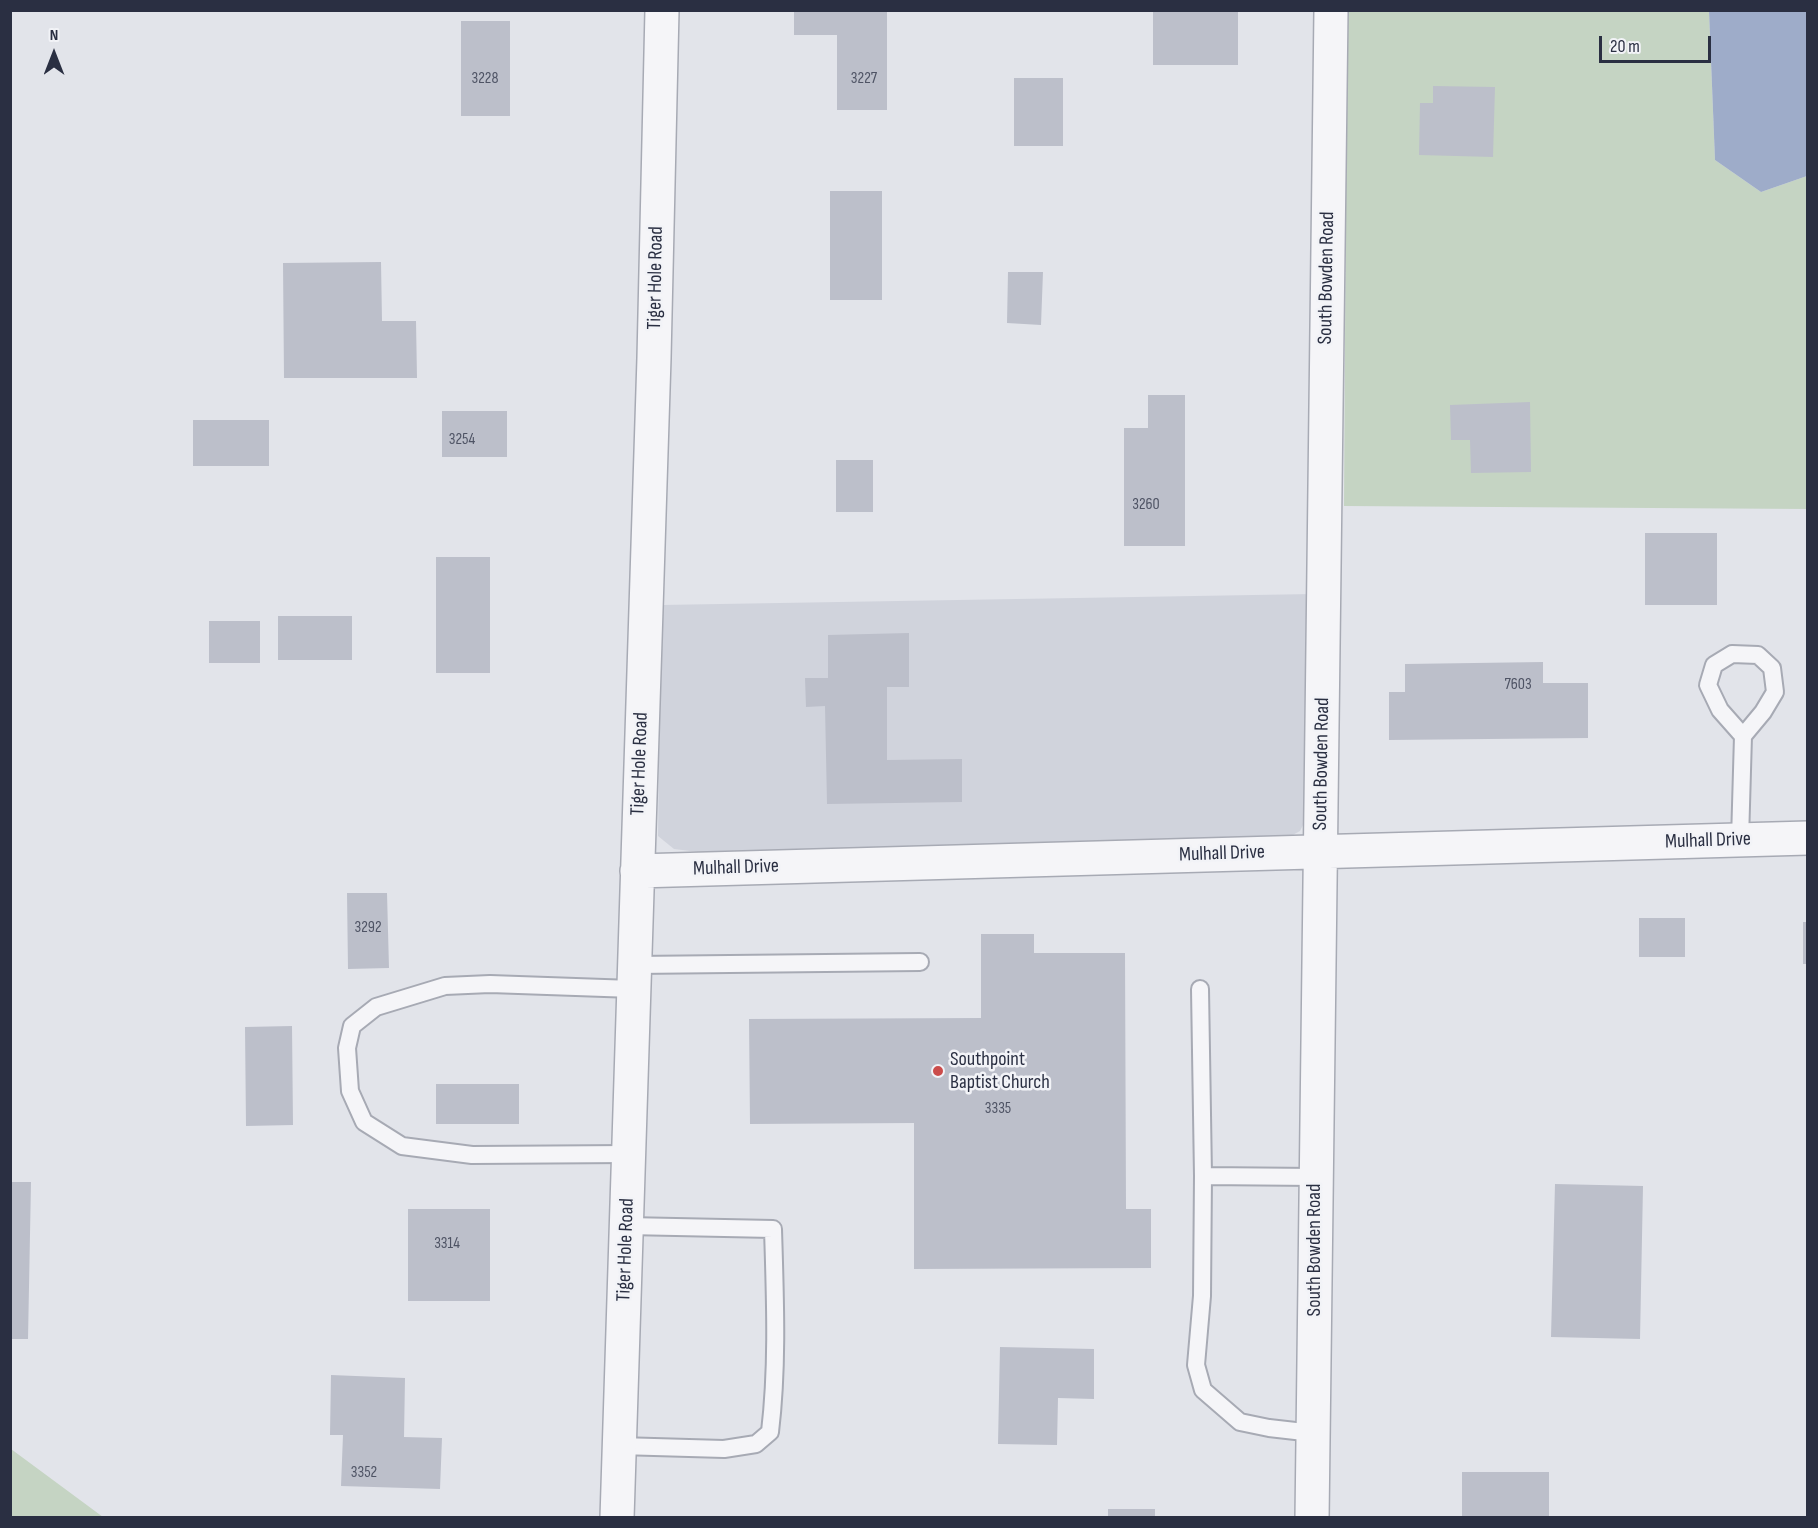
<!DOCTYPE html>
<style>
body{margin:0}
#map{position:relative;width:1818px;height:1528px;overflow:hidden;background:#e2e4ea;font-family:"Sofia Sans Condensed",sans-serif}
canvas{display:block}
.frame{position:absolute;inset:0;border:12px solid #2a2f42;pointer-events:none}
.north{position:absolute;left:24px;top:24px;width:60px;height:60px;-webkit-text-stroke:4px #f2f3f7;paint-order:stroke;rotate:0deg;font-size:16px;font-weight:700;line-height:24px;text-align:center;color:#2a2f42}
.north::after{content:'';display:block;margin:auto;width:21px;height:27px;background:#2a2f42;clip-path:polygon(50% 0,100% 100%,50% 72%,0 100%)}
.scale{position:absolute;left:1599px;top:36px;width:112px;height:27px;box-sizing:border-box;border:3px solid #2a2f42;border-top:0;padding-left:8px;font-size:18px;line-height:21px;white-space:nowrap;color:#2a2f42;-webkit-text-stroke:4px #f2f3f7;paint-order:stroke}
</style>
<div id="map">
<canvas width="1818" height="1528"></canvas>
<div class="frame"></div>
<div class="north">N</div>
<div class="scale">20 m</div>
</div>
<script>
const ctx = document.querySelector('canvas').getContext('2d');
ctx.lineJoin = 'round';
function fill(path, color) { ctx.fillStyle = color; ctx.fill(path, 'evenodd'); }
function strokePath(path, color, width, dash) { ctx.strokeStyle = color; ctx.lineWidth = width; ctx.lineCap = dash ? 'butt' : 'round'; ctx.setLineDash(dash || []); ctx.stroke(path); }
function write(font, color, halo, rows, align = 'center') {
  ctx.font = font + ' "Sofia Sans Condensed",sans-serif'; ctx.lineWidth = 5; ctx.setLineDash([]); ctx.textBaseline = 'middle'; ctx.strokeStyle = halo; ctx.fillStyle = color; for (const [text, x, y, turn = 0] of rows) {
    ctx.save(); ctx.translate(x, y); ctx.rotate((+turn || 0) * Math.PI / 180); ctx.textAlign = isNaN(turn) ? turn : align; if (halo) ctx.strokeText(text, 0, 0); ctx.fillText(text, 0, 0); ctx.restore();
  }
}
fill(new Path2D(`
 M 1313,594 L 1310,811 L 1300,831 L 1287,838 L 706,853 L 674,849 L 658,836 L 661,605 Z`), '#d0d3dc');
fill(new Path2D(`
 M 1347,11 L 1709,11 L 1715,160 L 1761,192 L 1807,176 L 1807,509 L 1344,506 Z
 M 10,1449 L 11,1449 L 103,1517 L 11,1517 Z`), '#c5d4c3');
fill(new Path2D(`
 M 1709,11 L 1807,11 L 1807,176 L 1761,192 L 1715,160 Z`), '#9eacc9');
fill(new Path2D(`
 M 794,10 L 887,10 L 887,110 L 837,110 L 837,35 L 794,35 Z
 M 1153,10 L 1238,10 L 1238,65 L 1153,65 Z
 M 461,21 L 510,21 L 510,116 L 461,116 Z
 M 1014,78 L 1063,78 L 1063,146 L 1014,146 Z
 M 1433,86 L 1495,87 L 1493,157 L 1419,155 L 1420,103 L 1433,103 Z
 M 830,191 L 882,191 L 882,300 L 830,300 Z
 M 381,262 L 382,321 L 416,321 L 417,378 L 284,378 L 283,263 Z
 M 1008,272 L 1043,272 L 1041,325 L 1007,323 Z
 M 1148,395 L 1185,395 L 1185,546 L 1124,546 L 1124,428 L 1148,428 Z
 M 1530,402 L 1531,472 L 1471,473 L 1470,440 L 1451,440 L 1450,405 Z
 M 442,411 L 507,411 L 507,457 L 442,457 Z
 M 193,420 L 269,420 L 269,466 L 193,466 Z
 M 836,460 L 873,460 L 873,512 L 836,512 Z
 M 1645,533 L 1717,533 L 1717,605 L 1645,605 Z
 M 436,557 L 490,557 L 490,673 L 436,673 Z
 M 278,616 L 352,616 L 352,660 L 278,660 Z
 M 209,621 L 260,621 L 260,663 L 209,663 Z
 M 909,633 L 909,687 L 887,687 L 887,760 L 962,759 L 962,802 L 827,804 L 825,706 L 806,707 L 805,678 L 828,678 L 828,635 Z
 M 1543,662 L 1543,683 L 1588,683 L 1588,738 L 1389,740 L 1389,692 L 1405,692 L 1405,664 Z
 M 347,893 L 387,893 L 389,968 L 348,969 Z
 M 1639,918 L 1685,918 L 1685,957 L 1639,957 Z
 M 1803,922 L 1808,922 L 1808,964 L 1803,964 Z
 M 981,934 L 1034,934 L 1034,953 L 1125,953 L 1126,1209 L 1151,1209 L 1151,1268 L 914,1269 L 914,1123 L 750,1124 L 749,1019 L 981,1018 Z
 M 292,1026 L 293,1125 L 246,1126 L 245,1027 Z
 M 436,1084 L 519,1084 L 519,1124 L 436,1124 Z
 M 10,1182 L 31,1182 L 28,1339 L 10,1339 Z
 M 1555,1184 L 1643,1186 L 1640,1339 L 1551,1337 Z
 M 408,1209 L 490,1209 L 490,1301 L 408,1301 Z
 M 1000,1347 L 1094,1349 L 1094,1399 L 1058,1398 L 1057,1445 L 998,1444 Z
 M 331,1375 L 405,1378 L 404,1437 L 442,1438 L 440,1489 L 341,1486 L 343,1435 L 330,1435 Z
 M 1462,1472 L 1549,1472 L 1549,1518 L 1462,1518 Z
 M 1108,1509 L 1155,1509 L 1155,1518 L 1108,1518 Z`), '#bcbfca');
const lane = new Path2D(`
 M 1740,840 L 1743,736 L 1763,712 L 1775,692 L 1772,668 L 1758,655 L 1732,654 L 1714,665 L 1708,685 L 1720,710 L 1743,736
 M 635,965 L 920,962
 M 1200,989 L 1203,1176
 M 629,1154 L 472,1155 L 402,1146 L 364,1122 L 350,1091 L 347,1048 L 352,1026 L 376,1007 L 445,986 L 490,984 L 633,989
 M 1313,1433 L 1269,1428 L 1240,1422 L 1203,1390 L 1196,1365 L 1202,1296 L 1203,1176 L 1316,1177
 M 619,1446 L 724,1449 L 756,1444 L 770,1432 C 778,1365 775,1297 773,1229 L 627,1226`);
const street = new Path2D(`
 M 637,871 L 1808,838
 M 617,1518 L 654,358 L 662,10
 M 1312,1518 L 1331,10`);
strokePath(lane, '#a7aab4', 20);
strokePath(street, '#a7aab4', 36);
strokePath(lane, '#f5f5f8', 16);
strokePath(street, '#f5f5f8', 33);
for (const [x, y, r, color] of [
 [938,1071,6,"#cb4c4b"]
]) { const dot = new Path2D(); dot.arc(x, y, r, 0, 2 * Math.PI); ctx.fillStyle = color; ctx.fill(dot); strokePath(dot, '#f2f3f7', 2); }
write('16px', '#4e5364', null, [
 ["3228",485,79],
 ["3227",864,79],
 ["3254",462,440],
 ["3260",1146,505],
 ["7603",1518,685],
 ["3292",368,928],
 ["3335",998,1109],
 ["3314",447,1244],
 ["3352",364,1473]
]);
write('20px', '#2a2f42', '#f2f3f7', [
 ["Tiger Hole Road",656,278,-89],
 ["South Bowden Road",1327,278,-89],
 ["Tiger Hole Road",640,764,-88],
 ["South Bowden Road",1322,764,-89],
 ["Mulhall Drive",1708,841,-2],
 ["Mulhall Drive",1222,854,-2],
 ["Mulhall Drive",736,868,-2],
 ["Tiger Hole Road",626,1250,-88],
 ["South Bowden Road",1315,1250,-90]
]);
write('20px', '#2a2f42', '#f2f3f7', [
 ["Southpoint",950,1060],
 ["Baptist Church",950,1083]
], 'left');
</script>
